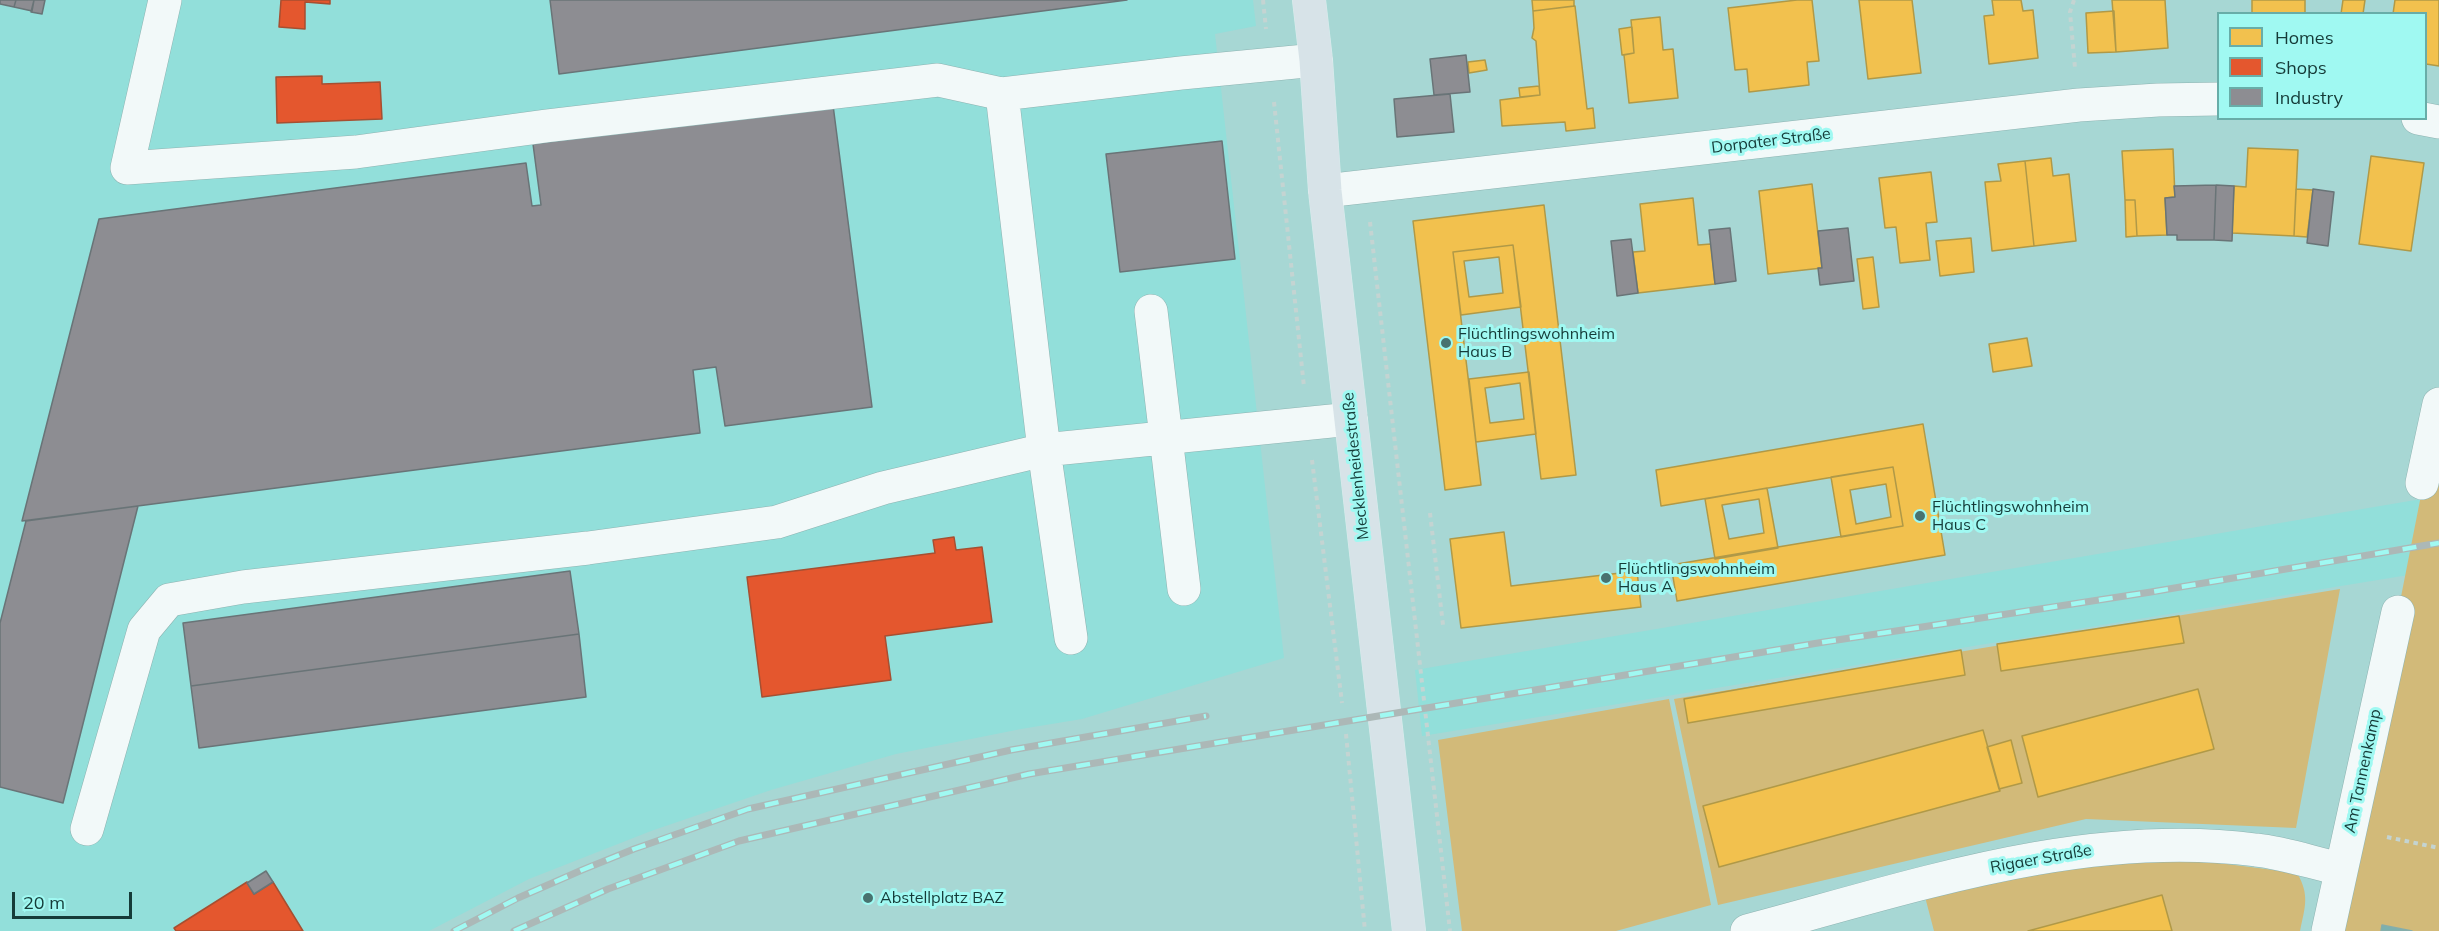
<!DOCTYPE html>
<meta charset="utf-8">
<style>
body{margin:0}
#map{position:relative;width:2439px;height:931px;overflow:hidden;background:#a7d7d4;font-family:Mulish,sans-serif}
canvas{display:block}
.legend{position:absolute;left:2217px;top:12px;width:210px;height:108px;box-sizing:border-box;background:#a0f9f2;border:2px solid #68ada8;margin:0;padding:8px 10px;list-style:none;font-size:18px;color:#153b38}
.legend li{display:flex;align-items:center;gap:12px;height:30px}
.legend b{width:30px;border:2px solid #68ada8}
.scale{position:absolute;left:12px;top:892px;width:120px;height:27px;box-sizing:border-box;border:3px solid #153b38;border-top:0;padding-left:8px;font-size:18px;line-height:21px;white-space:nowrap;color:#153b38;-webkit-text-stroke:4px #a0f9f2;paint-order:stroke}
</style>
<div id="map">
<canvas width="2439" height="931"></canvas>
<ul class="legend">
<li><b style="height:16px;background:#f2c14e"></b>Homes</li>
<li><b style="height:16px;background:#e4572e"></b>Shops</li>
<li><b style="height:16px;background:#8d8d92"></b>Industry</li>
</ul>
<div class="scale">20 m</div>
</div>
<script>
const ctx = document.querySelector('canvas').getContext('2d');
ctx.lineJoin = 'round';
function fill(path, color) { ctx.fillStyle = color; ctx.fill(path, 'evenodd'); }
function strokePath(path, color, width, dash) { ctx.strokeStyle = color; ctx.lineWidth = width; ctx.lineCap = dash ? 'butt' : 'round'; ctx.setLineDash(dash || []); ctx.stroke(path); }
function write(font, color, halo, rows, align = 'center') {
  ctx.font = font + ' Mulish,sans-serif'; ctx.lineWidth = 6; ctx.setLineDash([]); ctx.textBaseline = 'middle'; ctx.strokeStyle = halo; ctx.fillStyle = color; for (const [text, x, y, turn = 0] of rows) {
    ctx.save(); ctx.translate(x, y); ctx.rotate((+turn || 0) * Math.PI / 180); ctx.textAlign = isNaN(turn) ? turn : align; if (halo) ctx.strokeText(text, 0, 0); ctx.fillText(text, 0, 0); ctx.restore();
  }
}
fill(new Path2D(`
 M 0,0 L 1253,0 L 1256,26 L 1215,34 L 1284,658 L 1082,719 L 1021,729 L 896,754 L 771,790 L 651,831 L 529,879 L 429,931 L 0,931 Z
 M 2439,496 L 2439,570 L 1422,736 L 1415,670 Z`), '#92dfda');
fill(new Path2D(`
 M 2439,404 L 2439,931 L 2328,931 L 2398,612 Z
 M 2340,589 L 2296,828 L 2086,819 L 1718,905 L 1674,699 Z
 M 1669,699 L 1711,905 L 1616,931 L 1462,931 L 1438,740 Z
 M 2156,855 L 2297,873 C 2310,895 2305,907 2300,931 L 1934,931 L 1924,893 Z`), '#d2ba79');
const homes = new Path2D(`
 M 1532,0 L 1574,0 L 1574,6 L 1533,11 Z
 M 1797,0 L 1812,0 L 1819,61 L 1807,62 L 1809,85 L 1749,92 L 1747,69 L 1735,70 L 1728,8 Z
 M 1859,0 L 1912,0 L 1921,73 L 1868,79 Z
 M 1992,0 L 2021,0 L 2023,11 L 2033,10 L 2038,58 L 1989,64 L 1984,16 L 1994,15 Z
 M 2112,0 L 2165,0 L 2168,48 L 2116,52 Z
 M 2252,0 L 2305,0 L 2305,14 L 2252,14 Z
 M 2343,0 L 2365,0 L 2363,14 L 2341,14 Z
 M 2395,0 L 2439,0 L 2439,66 L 2426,64 L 2426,14 L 2393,14 Z
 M 1575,6 L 1587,109 L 1593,108 L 1595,128 L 1566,131 L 1565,122 L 1502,126 L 1500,100 L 1540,95 L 1536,41 L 1532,38 L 1534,28 L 1533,11 Z
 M 2114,11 L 2116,52 L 2088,53 L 2086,13 Z
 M 1660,17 L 1663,50 L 1673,49 L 1678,98 L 1629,103 L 1624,55 L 1634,53 L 1631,20 Z
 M 1632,27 L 1634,53 L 1622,55 L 1619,29 Z
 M 1485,60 L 1487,70 L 1469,73 L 1468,62 Z
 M 1539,86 L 1540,95 L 1520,97 L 1519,88 Z
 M 2248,148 L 2298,150 L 2294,236 L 2232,233 L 2234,186 L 2246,187 Z
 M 2173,149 L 2175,197 L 2165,198 L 2167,235 L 2137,236 L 2135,200 L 2125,200 L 2122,151 Z
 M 2371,156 L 2424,163 L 2411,251 L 2359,244 Z
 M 2051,158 L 2053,176 L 2069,174 L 2076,241 L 2034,246 L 2025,161 Z
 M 2025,161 L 2034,246 L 1992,251 L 1985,182 L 2001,181 L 1998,164 Z
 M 1931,172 L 1937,222 L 1926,223 L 1930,260 L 1900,263 L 1896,227 L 1885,228 L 1879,178 Z
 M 1812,184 L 1822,268 L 1768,274 L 1759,191 Z
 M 2296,189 L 2313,190 L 2307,237 L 2294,236 Z
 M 1693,198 L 1698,245 L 1711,244 L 1715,284 L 1638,293 L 1633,252 L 1645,251 L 1640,204 Z
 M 2125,200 L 2135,200 L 2137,236 L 2126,237 Z
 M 1544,205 L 1576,475 L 1541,479 L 1513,245 L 1453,252 L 1481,485 L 1445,490 L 1413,221 Z
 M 1971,238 L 1974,272 L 1940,276 L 1936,241 Z
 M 1513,245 L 1521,307 L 1461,315 L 1453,252 ZM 1499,257 L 1503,293 L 1469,297 L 1464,261 Z
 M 1873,257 L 1879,307 L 1863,309 L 1857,259 Z
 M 2027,338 L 2032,366 L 1993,372 L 1989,344 Z
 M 1529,372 L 1536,434 L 1476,442 L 1469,379 ZM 1520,383 L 1524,419 L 1490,423 L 1485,388 Z
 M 1923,424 L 1945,555 L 1677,601 L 1671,565 L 1903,526 L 1893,467 L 1661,506 L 1656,470 Z
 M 1893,467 L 1903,526 L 1841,537 L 1831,477 ZM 1886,484 L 1891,517 L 1856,524 L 1850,490 Z
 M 1767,488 L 1778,548 L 1715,559 L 1705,499 ZM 1759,499 L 1764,533 L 1729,539 L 1722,505 Z
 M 1504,532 L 1511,586 L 1637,571 L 1641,607 L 1461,628 L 1450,539 Z
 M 2179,616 L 2184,643 L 2001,671 L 1997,644 Z
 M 1961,650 L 1965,675 L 1688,723 L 1684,699 Z
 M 2198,689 L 2214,749 L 2038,797 L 2022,736 Z
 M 1983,730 L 2000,791 L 1719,867 L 1703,806 Z
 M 2011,740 L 2022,783 L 1999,789 L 1987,747 Z
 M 2162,895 L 2172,931 L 2028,931 Z`);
fill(homes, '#f2c14e');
strokePath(homes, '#b09947', 1.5);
const shops = new Path2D(`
 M 281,0 L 330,0 L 330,4 L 305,2 L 305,29 L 279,27 Z
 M 322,76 L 322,84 L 380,82 L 382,119 L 277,123 L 276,77 Z
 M 954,537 L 956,550 L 982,547 L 992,622 L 885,636 L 891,680 L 762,697 L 747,577 L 935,553 L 933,540 Z
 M 247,882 L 254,894 L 273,882 L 303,931 L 176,931 L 174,928 Z`);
fill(shops, '#e4572e');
strokePath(shops, '#a64f31', 1.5);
const industry = new Path2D(`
 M 0,0 L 16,0 L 14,7 L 0,4 Z
 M 16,0 L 34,0 L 32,11 L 14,7 Z
 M 34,0 L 45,0 L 42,14 L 31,12 Z
 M 550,0 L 1127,0 L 559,74 Z
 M 1466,55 L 1470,92 L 1434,95 L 1430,59 Z
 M 1450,94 L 1454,132 L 1397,137 L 1394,99 Z
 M 833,105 L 872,407 L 725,426 L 716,367 L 693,370 L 700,433 L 22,521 L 99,219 L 526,163 L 532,206 L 541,205 L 533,144 Z
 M 1222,141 L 1235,259 L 1120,272 L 1106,154 Z
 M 2216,185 L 2214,240 L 2177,240 L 2177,235 L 2167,235 L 2165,198 L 2175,197 L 2174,186 Z
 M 2216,185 L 2234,186 L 2232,241 L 2214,240 Z
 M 2313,189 L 2334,192 L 2328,246 L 2307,243 Z
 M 1730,228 L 1736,281 L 1715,284 L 1709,230 Z
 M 1848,228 L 1854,281 L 1820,285 L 1818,268 L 1822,268 L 1818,231 Z
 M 1631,239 L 1638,293 L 1617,296 L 1611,241 Z
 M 138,506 L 63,803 L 0,787 L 0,623 L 26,521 Z
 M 570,571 L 579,634 L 191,686 L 183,623 Z
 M 579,634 L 586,697 L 199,748 L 191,686 Z
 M 266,871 L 273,882 L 254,894 L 247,883 Z`);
fill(industry, '#8d8d92');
strokePath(industry, '#697477', 1.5);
const building = new Path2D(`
 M 2382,925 L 2412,931 L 2381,931 Z`);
fill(building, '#7cb1ae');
strokePath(building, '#86adaa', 1.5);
const minor = new Path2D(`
 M 165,0 L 127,168 L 356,152 L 546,126 L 938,80 L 1002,94 L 1181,73 L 1316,60
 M 1002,94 L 1044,450 L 1071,638
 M 2418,118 L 2439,122
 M 1325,191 L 2079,105 L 2158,100 L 2218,99
 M 1151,311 L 1184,589
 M 2422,483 L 2439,404
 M 87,829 L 144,630 L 169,600 L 243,587 L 588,548 L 777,522 L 883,488 L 1044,450 L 1351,419
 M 1747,931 C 1913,887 2082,828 2256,850 C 2285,853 2313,863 2341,869
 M 2328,931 L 2398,612`);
const major = new Path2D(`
 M 1309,0 L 1316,60 L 1325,191 L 1409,931`);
strokePath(minor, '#8db3b1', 34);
strokePath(major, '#d7edec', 34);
strokePath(new Path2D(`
 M 1263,0 L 1266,29
 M 2074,0 L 2070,12 L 2075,68
 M 1274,102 L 1304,387
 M 1370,222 L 1450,931
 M 1312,460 L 1342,703
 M 1430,513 L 1443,625
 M 1346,734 L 1365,931
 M 2387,837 L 2439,848`), '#c4d4d2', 4, [4.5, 4.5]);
strokePath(minor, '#f2f9f9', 33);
strokePath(major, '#d7e3e8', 33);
const rail = new Path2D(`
 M 454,931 L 518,898 L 582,870 L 634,849 L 748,809 L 1011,750 L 1206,716
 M 514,931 L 608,889 L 739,841 L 1029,774 L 1824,642 L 2151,592 L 2439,543`);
strokePath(rail, '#acb8b7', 7);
strokePath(rail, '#a0f9f2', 4.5, [14]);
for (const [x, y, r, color] of [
 [1446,343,6,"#48726f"],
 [1920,516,6,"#48726f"],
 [1606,578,6,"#48726f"],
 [868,898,6,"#48726f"]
]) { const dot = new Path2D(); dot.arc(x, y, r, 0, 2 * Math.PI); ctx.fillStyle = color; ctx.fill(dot); strokePath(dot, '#a0f9f2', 2); }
write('16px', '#153b38', '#a0f9f2', [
 ["Dorpater Straße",1771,141,-7],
 ["Mecklenheidestraße",1356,466,-96],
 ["Am Tannenkamp",2363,771,-78],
 ["Rigaer Straße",2041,859,-10]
]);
write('16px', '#153b38', '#a0f9f2', [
 ["Flüchtlingswohnheim",1458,334],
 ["Haus B",1458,352],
 ["Flüchtlingswohnheim",1932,507],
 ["Haus C",1932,525],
 ["Flüchtlingswohnheim",1618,569],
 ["Haus A",1618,587],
 ["Abstellplatz BAZ",880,898]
], 'left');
</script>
